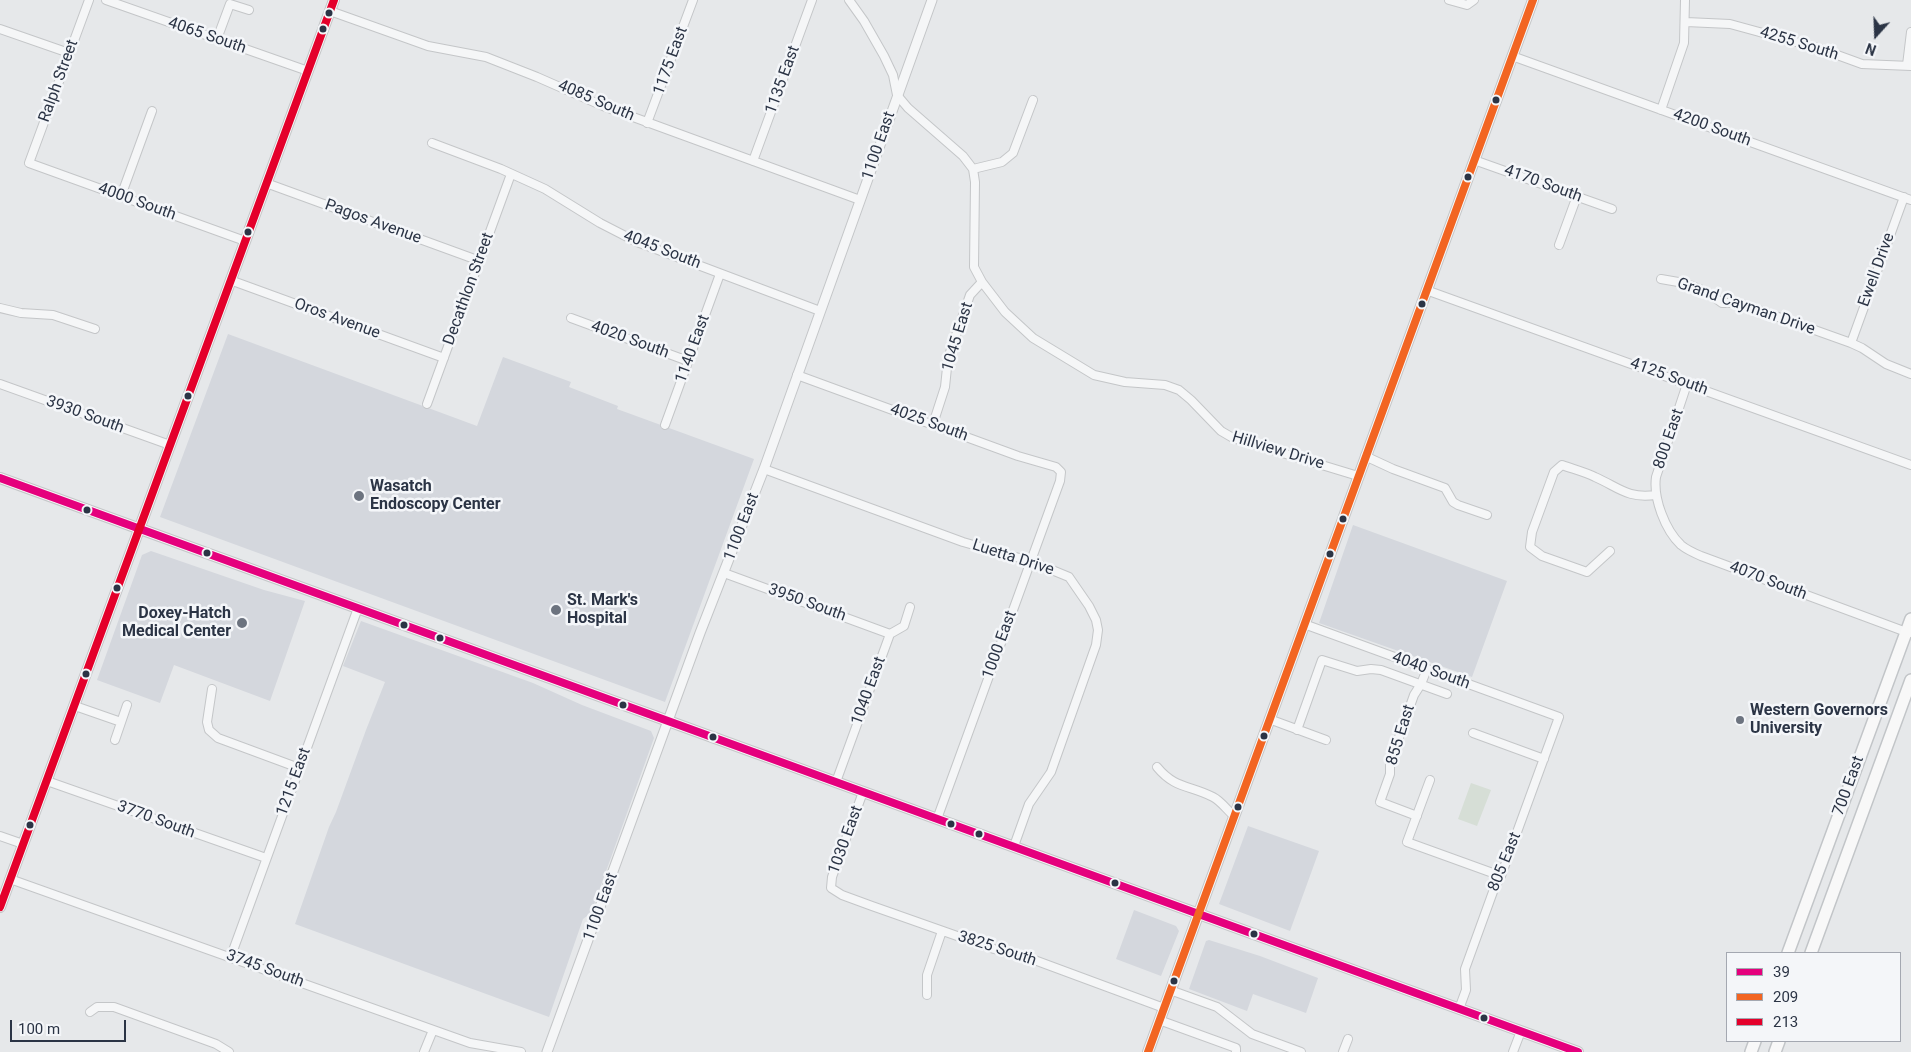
<!DOCTYPE html>
<style>
body{margin:0}
#map{position:relative;width:1911px;height:1052px;overflow:hidden;background:#e6e8ea;font-family:Roboto,sans-serif}
canvas{display:block}
.legend{position:absolute;left:1726px;top:952px;width:175px;height:90px;box-sizing:border-box;background:#f4f6f9;border:1px solid #a4a8b1;margin:0;padding:6px 9px;list-style:none;font-size:15px;color:#2b3445}
.legend li{display:flex;align-items:center;gap:10px;height:25px}
.legend b{width:25px;border:1px solid #a4a8b1}
.north{position:absolute;left:1851px;top:10px;width:50px;height:50px;-webkit-text-stroke:4px #f4f6f9;paint-order:stroke;rotate:200deg;font-size:14px;font-weight:700;line-height:20px;text-align:center;color:#2b3445}
.north::after{content:'';display:block;margin:auto;width:18px;height:22px;background:#2b3445;clip-path:polygon(50% 0,100% 100%,50% 72%,0 100%)}
.scale{position:absolute;left:10px;top:1020px;width:116px;height:22px;box-sizing:border-box;border:2px solid #2b3445;border-top:0;padding-left:6px;font-size:15px;line-height:18px;white-space:nowrap;color:#2b3445;-webkit-text-stroke:4px #f4f6f9;paint-order:stroke}
</style>
<div id="map">
<canvas width="1911" height="1052"></canvas>
<ul class="legend">
<li><b style="height:6px;background:#e5007d"></b>39</li>
<li><b style="height:6px;background:#f26522"></b>209</li>
<li><b style="height:6px;background:#e4002b"></b>213</li>
</ul>
<div class="north">N</div>
<div class="scale">100 m</div>
</div>
<script>
const ctx = document.querySelector('canvas').getContext('2d');
ctx.lineJoin = 'round';
function fill(path, color) { ctx.fillStyle = color; ctx.fill(path, 'evenodd'); }
function strokePath(path, color, width, dash) { ctx.strokeStyle = color; ctx.lineWidth = width; ctx.lineCap = dash ? 'butt' : 'round'; ctx.setLineDash(dash || []); ctx.stroke(path); }
function write(font, color, halo, rows, align = 'center') {
  ctx.font = font + ' Roboto,sans-serif'; ctx.lineWidth = 5; ctx.setLineDash([]); ctx.textBaseline = 'middle'; ctx.strokeStyle = halo; ctx.fillStyle = color; for (const [text, x, y, turn = 0] of rows) {
    ctx.save(); ctx.translate(x, y); ctx.rotate((+turn || 0) * Math.PI / 180); ctx.textAlign = isNaN(turn) ? turn : align; if (halo) ctx.strokeText(text, 0, 0); ctx.fillText(text, 0, 0); ctx.restore();
  }
}
fill(new Path2D(`
 M 228,334 L 477,426 L 503,357 L 571,382 L 569,387 L 618,406 L 617,409 L 754,459 L 665,702 L 160,517 Z
 M 1353,525 L 1507,581 L 1472,677 L 1319,623 Z
 M 151,551 L 264,590 L 305,601 L 270,701 L 174,665 L 160,703 L 97,680 L 142,555 Z
 M 361,621 L 533,683 L 582,705 L 651,731 L 654,738 L 591,913 L 583,919 L 549,1017 L 295,924 L 329,827 L 336,812 L 366,730 L 385,682 L 343,666 Z
 M 1248,826 L 1319,851 L 1290,931 L 1219,904 Z
 M 1134,910 L 1176,926 L 1179,931 L 1161,976 L 1116,959 Z
 M 1209,940 L 1260,956 L 1318,978 L 1306,1013 L 1253,994 L 1247,1011 L 1189,989 L 1206,941 Z`), '#d4d7dd');
fill(new Path2D(`
 M 1471,783 L 1491,790 L 1477,826 L 1458,819 Z`), '#d6ded6');
const minor = new Path2D(`
 M 89,0 L 29,163 L 245,241
 M 106,0 L 308,71
 M 849,0 L 864,21 L 884,56 L 893,75 L 897,95 L 908,108 L 963,156 L 973,169 L 975,182 L 974,267 L 982,282 L 1005,312 L 1033,338 L 1094,375 L 1125,382 L 1165,385 L 1179,390 L 1191,400 L 1221,431 L 1233,438 L 1358,476
 M 1449,0 L 1467,5 L 1474,0
 M 330,11 L 428,46 L 486,57 L 537,77 L 603,106 L 860,200
 M 1686,22 L 1730,24 L 1818,48 L 1862,64 L 1911,66
 M 0,29 L 69,53
 M 217,39 L 230,4 L 249,10
 M 1512,56 L 1911,200
 M 1907,65 L 1911,32
 M 1661,110 L 1684,43 L 1685,0
 M 647,123 L 693,0
 M 432,143 L 501,169 L 545,189 L 600,223 L 637,242 L 820,311
 M 1474,160 L 1612,209
 M 753,161 L 812,0
 M 973,169 L 1002,162 L 1013,153 L 1033,100
 M 266,183 L 480,261
 M 121,196 L 152,111
 M 1559,245 L 1577,196
 M 1661,279 L 1684,283 L 1707,292 L 1722,303 L 1739,303 L 1851,343 L 1862,348 L 1886,364 L 1911,374
 M 230,280 L 444,358
 M 1426,290 L 1911,465
 M 0,308 L 21,313 L 53,315 L 95,329
 M 571,318 L 688,361
 M 1851,343 L 1904,197
 M 797,375 L 1018,456 L 1056,467 L 1061,472 L 1060,481 L 937,819
 M 0,384 L 170,445
 M 1687,384 L 1656,477 C 1653,498 1665,530 1681,545 C 1687,550 1694,553 1701,556 L 1909,633
 M 427,404 L 511,174
 M 933,424 L 945,387 L 948,358 L 970,295 L 982,282
 M 665,425 L 720,274
 M 1365,456 L 1393,469 L 1445,488 L 1453,502 L 1458,505 L 1487,515
 M 764,469 L 963,542 L 1030,561 L 1069,577 L 1089,606 L 1096,620 L 1098,630 L 1096,645 L 1051,772 L 1029,804 L 1014,846
 M 1610,551 L 1587,572 L 1542,556 L 1530,547 L 1532,532 L 1554,472 L 1562,465 C 1573,469 1585,472 1595,477 C 1618,487 1628,499 1655,495
 M 724,573 L 890,634
 M 1304,624 L 1559,717 L 1501,876 L 1494,889 L 1465,969 L 1466,990 L 1459,1009
 M 212,689 L 207,722 L 209,730 L 218,738 L 299,768
 M 75,706 L 121,722
 M 1269,719 L 1326,740
 M 1297,730 L 1322,660 L 1357,671 L 1371,669 L 1381,670 L 1447,694
 M 1473,733 L 1544,759
 M 115,740 L 127,705
 M 1157,767 C 1175,789 1190,785 1213,797 C 1221,801 1227,810 1234,816
 M 1430,780 L 1407,842 L 1501,876
 M 47,781 L 266,858
 M 836,782 L 890,634 L 904,626 L 910,607
 M 863,792 L 832,877 L 831,888 L 842,895 L 872,906 L 994,949 L 1029,958 L 1164,1008
 M 1417,816 L 1380,802 L 1390,774 L 1390,762 L 1397,743 L 1414,695 L 1421,684 L 1427,669
 M 0,836 L 23,844
 M 10,879 L 470,1043 L 521,1052
 M 231,956 L 358,608
 M 1170,990 L 1217,1007 L 1252,1034 L 1301,1052
 M 927,995 L 927,975 L 942,931
 M 90,1012 L 97,1007 L 114,1007 L 216,1044 L 229,1052
 M 1159,1020 L 1236,1048 L 1236,1052
 M 424,1052 L 433,1030
 M 1343,1052 L 1348,1039
 M 1513,1052 L 1521,1031`);
const tertiary = new Path2D(`
 M 547,1052 L 700,633 L 764,469 L 932,0`);
const secondary = new Path2D(`
 M 0,478 L 1578,1052
 M 0,907 L 334,0
 M 1148,1052 L 1533,0`);
const primary = new Path2D(`
 M 1788,953 L 1911,619
 M 1811,953 L 1911,680
 M 1751,1052 L 1755,1041
 M 1775,1052 L 1779,1041`);
strokePath(minor, '#c4c6c8', 10);
strokePath(tertiary, '#c4c6c8', 11);
strokePath(secondary, '#c4c6c8', 12);
strokePath(primary, '#c2c5c8', 14);
strokePath(minor, '#f5f6f7', 8);
strokePath(tertiary, '#f5f6f7', 9);
strokePath(secondary, '#f8f8f8', 10);
strokePath(primary, '#f8f8f8', 11);
strokePath(new Path2D(`
 M 0,478 L 1578,1052`), '#e5007d', 8);
strokePath(new Path2D(`
 M 1148,1052 L 1533,0`), '#f26522', 8);
strokePath(new Path2D(`
 M 0,907 L 334,0`), '#e4002b', 8);
for (const [x, y, r, color] of [
 [329,13,4.5,"#2b3445"],
 [323,29,4.5,"#2b3445"],
 [1496,100,4.5,"#2b3445"],
 [1468,177,4.5,"#2b3445"],
 [248,232,4.5,"#2b3445"],
 [1422,304,4.5,"#2b3445"],
 [188,396,4.5,"#2b3445"],
 [359,496,6,"#6c737f"],
 [87,510,4.5,"#2b3445"],
 [1343,519,4.5,"#2b3445"],
 [207,553,4.5,"#2b3445"],
 [1330,554,4.5,"#2b3445"],
 [117,588,4.5,"#2b3445"],
 [556,610,6,"#6c737f"],
 [242,623,6,"#6c737f"],
 [404,625,4.5,"#2b3445"],
 [440,638,4.5,"#2b3445"],
 [86,674,4.5,"#2b3445"],
 [623,705,4.5,"#2b3445"],
 [1740,720,5,"#6c737f"],
 [1264,736,4.5,"#2b3445"],
 [713,737,4.5,"#2b3445"],
 [1238,807,4.5,"#2b3445"],
 [951,824,4.5,"#2b3445"],
 [30,825,4.5,"#2b3445"],
 [979,834,4.5,"#2b3445"],
 [1115,883,4.5,"#2b3445"],
 [1254,934,4.5,"#2b3445"],
 [1174,981,4.5,"#2b3445"],
 [1484,1018,4.5,"#2b3445"]
]) { const dot = new Path2D(); dot.arc(x, y, r, 0, 2 * Math.PI); ctx.fillStyle = color; ctx.fill(dot); strokePath(dot, '#f4f6f9', 2); }
write('16px', '#2b3445', '#f4f6f9', [
 ["4065 South",207,36,19],
 ["4255 South",1799,44,17],
 ["1175 East",671,61,-70],
 ["1135 East",783,80,-70],
 ["Ralph Street",59,81,-70],
 ["4085 South",596,101,23],
 ["4200 South",1712,128,20],
 ["1100 East",879,146,-71],
 ["4170 South",1543,184,20],
 ["4000 South",137,202,20],
 ["Pagos Avenue",373,222,20],
 ["4045 South",662,250,21],
 ["Ewell Drive",1877,270,-70],
 ["Decathlon Street",469,289,-70],
 ["Grand Cayman Drive",1746,307,19],
 ["Oros Avenue",337,319,20],
 ["1045 East",958,337,-73],
 ["4020 South",630,340,20],
 ["1140 East",693,349,-70],
 ["4125 South",1669,377,20],
 ["3930 South",85,415,20],
 ["4025 South",929,423,20],
 ["800 East",1669,439,-71],
 ["Hillview Drive",1278,451,17],
 ["1100 East",742,527,-69],
 ["Luetta Drive",1013,558,18],
 ["4070 South",1768,581,21],
 ["3950 South",807,603,20],
 ["1000 East",1000,645,-70],
 ["4040 South",1431,671,20],
 ["1040 East",869,691,-70],
 ["855 East",1401,735,-73],
 ["1215 East",294,782,-70],
 ["700 East",1849,786,-70],
 ["3770 South",156,820,20],
 ["1030 East",846,840,-70],
 ["805 East",1505,862,-68],
 ["1100 East",601,907,-70],
 ["3825 South",997,949,18],
 ["3745 South",265,969,20]
]);
write('bold 16px', '#2b3445', '#f4f6f9', [
 ["Wasatch",370,487],
 ["Endoscopy Center",370,505],
 ["St. Mark's",567,601],
 ["Hospital",567,619],
 ["Doxey-Hatch",231,614,"right"],
 ["Medical Center",231,632,"right"],
 ["Western Governors",1750,711],
 ["University",1750,729]
], 'left');
</script>
